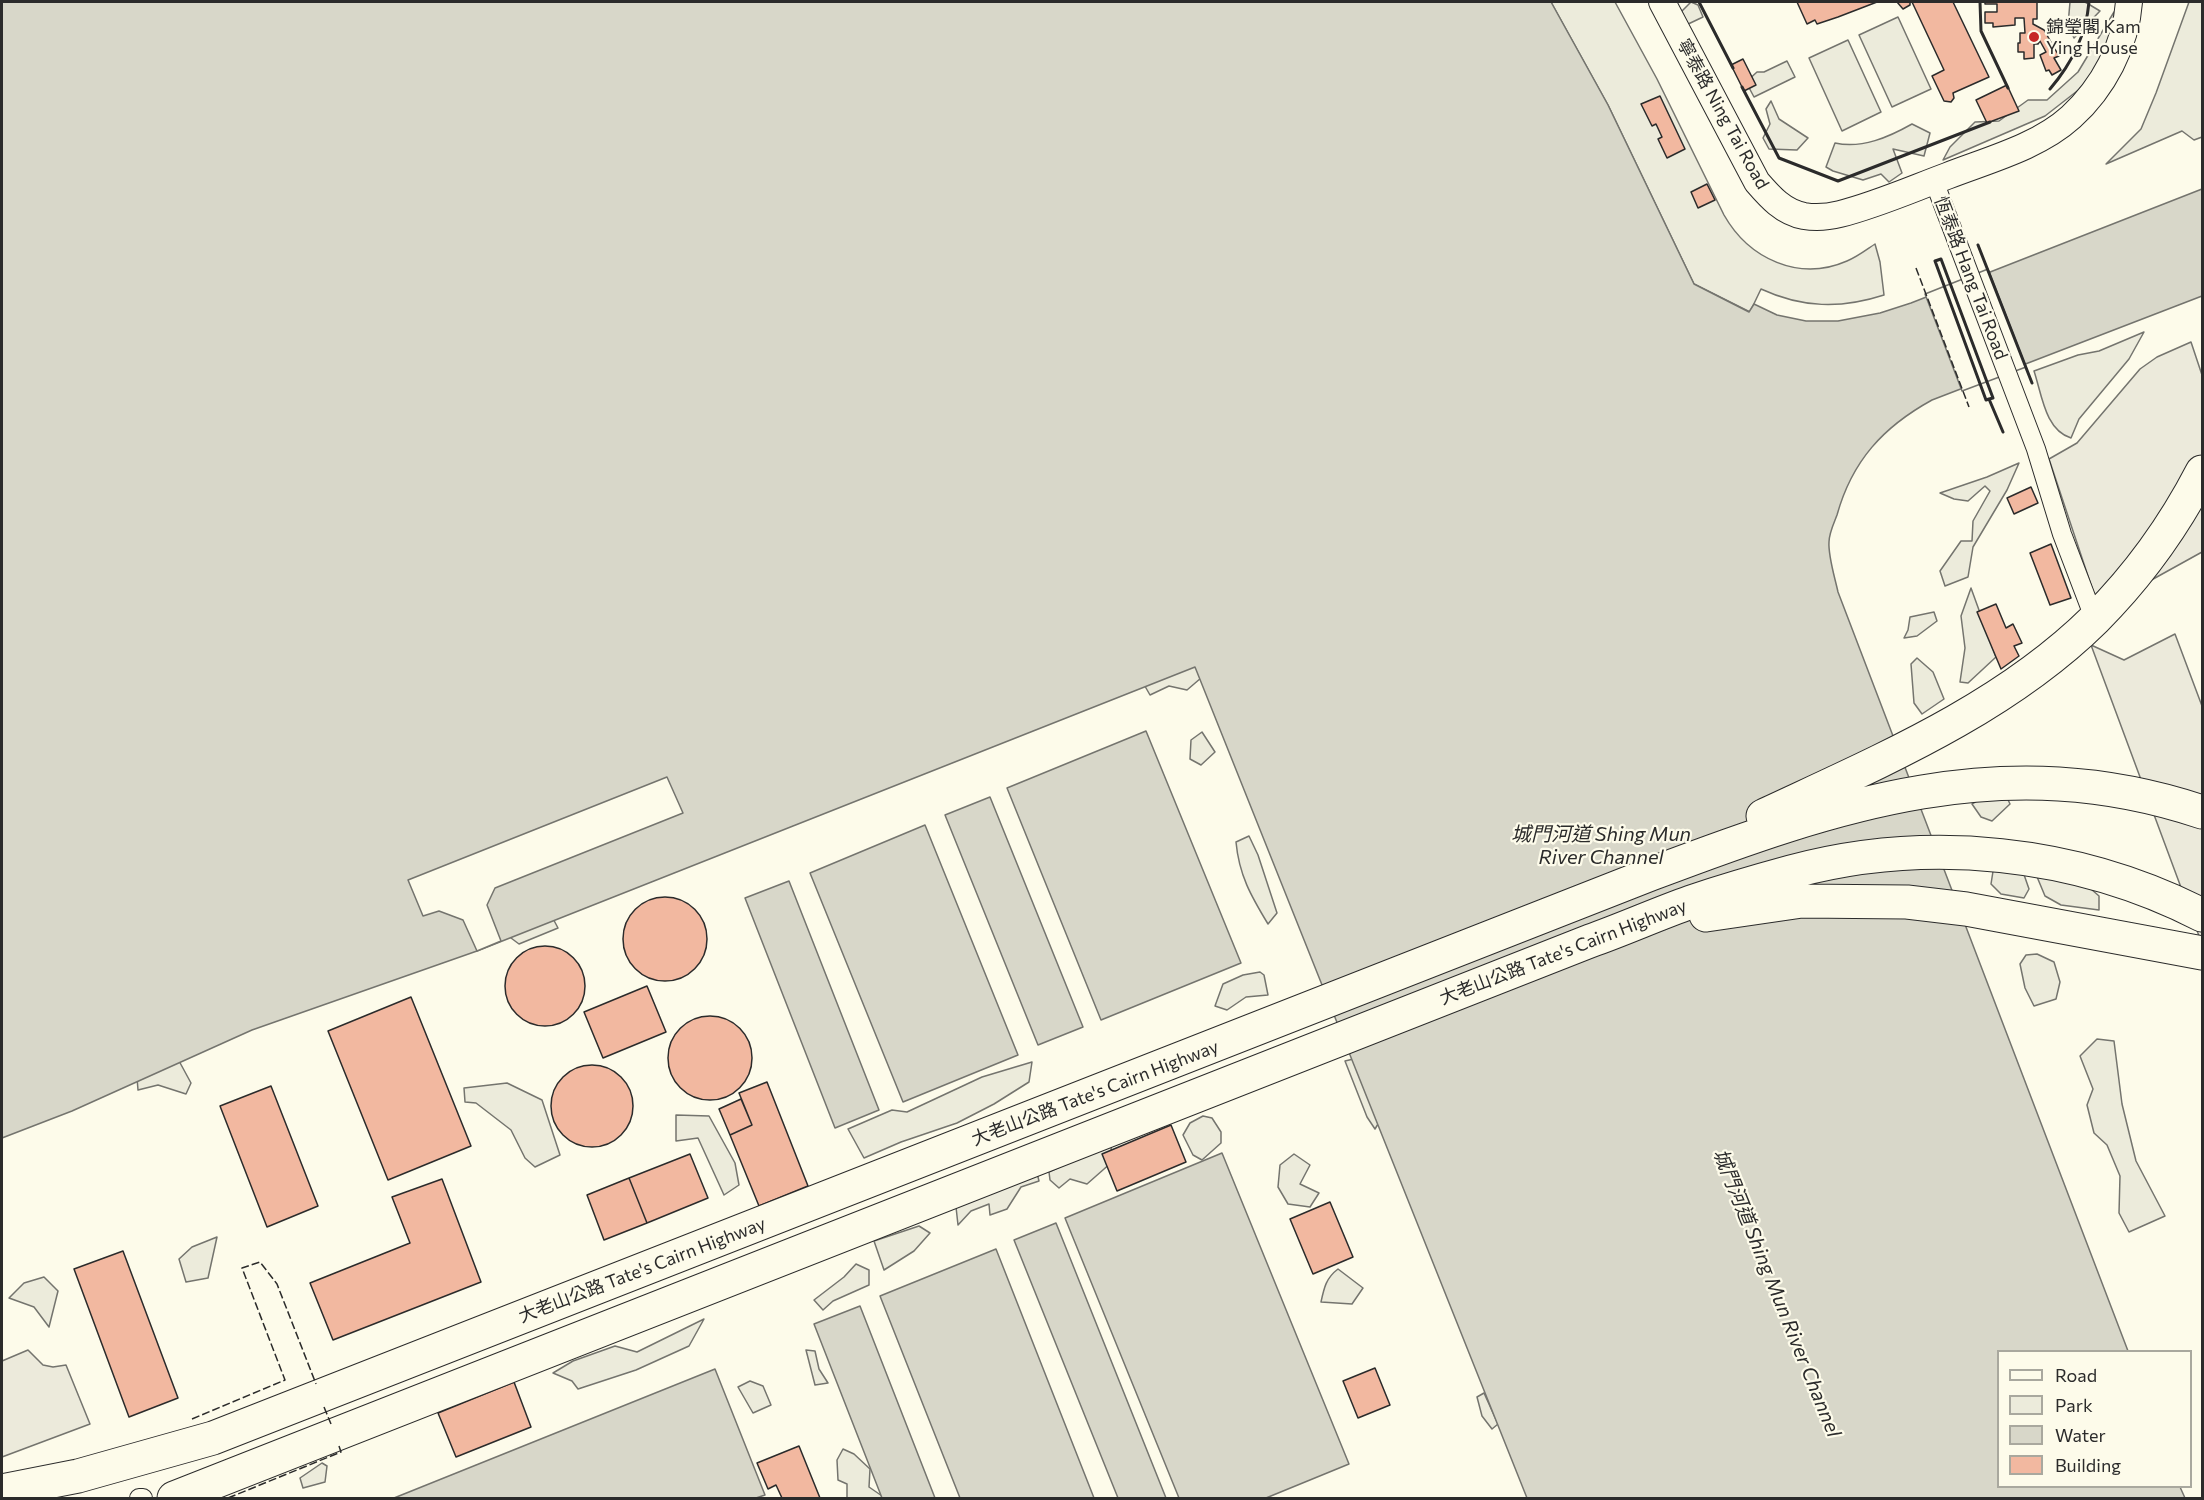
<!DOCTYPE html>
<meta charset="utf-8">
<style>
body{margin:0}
#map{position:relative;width:2204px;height:1500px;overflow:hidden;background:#fdfbea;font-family:Commissioner,sans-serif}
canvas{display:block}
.frame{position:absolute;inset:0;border:3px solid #2b2b2b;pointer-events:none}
.legend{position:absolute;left:1997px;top:1350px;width:195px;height:138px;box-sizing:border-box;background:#fdfbea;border:2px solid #a9a89e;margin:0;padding:8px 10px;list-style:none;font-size:18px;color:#2b2b2b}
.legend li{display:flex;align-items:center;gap:12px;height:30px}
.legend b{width:30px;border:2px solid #a9a89e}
</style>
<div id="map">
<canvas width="2204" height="1500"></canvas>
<div class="frame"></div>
<ul class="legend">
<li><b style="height:8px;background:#fdfbea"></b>Road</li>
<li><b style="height:16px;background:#ecebdb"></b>Park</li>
<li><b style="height:16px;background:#d8d7c9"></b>Water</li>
<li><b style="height:16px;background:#f2b8a0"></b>Building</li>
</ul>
</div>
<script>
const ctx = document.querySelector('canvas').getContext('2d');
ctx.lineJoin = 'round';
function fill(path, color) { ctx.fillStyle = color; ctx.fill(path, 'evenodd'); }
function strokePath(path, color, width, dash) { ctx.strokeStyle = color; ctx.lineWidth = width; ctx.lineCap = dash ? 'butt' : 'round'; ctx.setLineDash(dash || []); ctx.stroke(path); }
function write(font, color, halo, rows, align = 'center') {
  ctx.font = font + ' Commissioner,"Noto Sans TC",sans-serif'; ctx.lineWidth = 4.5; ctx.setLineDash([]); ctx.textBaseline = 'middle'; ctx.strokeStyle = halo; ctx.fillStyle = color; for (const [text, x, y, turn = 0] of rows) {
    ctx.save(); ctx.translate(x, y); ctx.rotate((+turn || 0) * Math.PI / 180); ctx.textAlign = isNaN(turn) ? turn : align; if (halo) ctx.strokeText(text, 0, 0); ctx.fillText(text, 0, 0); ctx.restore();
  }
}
const green = new Path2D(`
 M 1551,2 L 1615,2 L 1657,79 L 1724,215 C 1749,259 1799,282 1847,261 C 1857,257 1866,250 1875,244 L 1880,262 L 1884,295 C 1841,309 1802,308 1761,289 L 1750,312 L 1694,284 L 1608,105 Z
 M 1691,2 L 1698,5 L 1703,17 L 1684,26 L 1677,16 Z
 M 2070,2 L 2085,2 L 2100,11 L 2074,38 L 2068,25 Z
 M 2189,2 L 2202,2 L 2202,137 L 2194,140 L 2182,131 L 2106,164 L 2141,129 L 2156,93 Z
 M 2114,12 L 2117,32 L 2090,81 L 2045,116 L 1943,160 L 1950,147 L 1975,122 L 1999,121 L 2028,100 L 2047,100 L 2078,72 Z
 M 1898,17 L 1931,89 L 1892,107 L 1859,35 Z
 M 1848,40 L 1881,112 L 1842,131 L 1809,58 Z
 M 1787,61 L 1795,77 L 1754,97 L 1746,82 L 1757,72 L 1764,72 Z
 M 1771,101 L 1779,119 L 1808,138 L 1797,150 L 1769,149 L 1763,138 L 1770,124 L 1766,109 Z
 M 1912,124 L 1930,133 L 1924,156 L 1893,149 L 1902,173 L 1889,182 L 1881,174 L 1863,180 L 1833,171 L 1826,167 L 1835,143 C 1862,149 1889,137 1912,124 Z
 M 2144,332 L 2129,359 L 2079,419 L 2071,438 C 2045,430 2042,395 2034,371 L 2078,355 L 2099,351 Z
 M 2019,463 L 2007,490 L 1973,547 L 1968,577 L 1945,586 L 1940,571 L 1961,541 L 1972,541 L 1973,521 L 1990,491 L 1985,486 L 1968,501 L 1954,499 L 1940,493 L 1987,477 Z
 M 1971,588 L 1996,657 L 1968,683 L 1960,682 L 1965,648 L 1961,616 Z
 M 1934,612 L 1937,621 L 1917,636 L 1904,638 L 1908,630 L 1910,617 Z
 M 1206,655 L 1201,678 L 1187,690 L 1169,686 L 1150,695 L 1142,681 Z
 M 1917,658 L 1933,672 L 1944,699 L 1922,714 L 1914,703 L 1911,664 Z
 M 1202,732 L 1215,752 L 1201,765 L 1190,759 L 1191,740 Z
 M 2005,793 L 2010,804 L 1992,821 L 1981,817 L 1972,804 L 1986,795 Z
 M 1249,836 L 1258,855 L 1277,913 L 1268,924 C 1251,896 1239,875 1236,842 Z
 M 1994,865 L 2021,866 L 2029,889 L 2024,898 L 2001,894 L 1991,884 Z
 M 2035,872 L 2083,882 L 2099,896 L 2099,910 L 2061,905 L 2045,896 Z
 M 550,913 L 558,928 L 519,944 L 499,929 Z
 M 2037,954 L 2054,962 L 2060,982 L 2056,999 L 2034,1006 L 2025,988 L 2020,964 L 2026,955 Z
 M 1260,972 L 1264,975 L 1268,995 L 1246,997 L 1227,1010 L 1215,1006 L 1223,984 L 1243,975 Z
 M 2097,1039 L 2114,1041 L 2122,1104 L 2136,1161 L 2165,1216 L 2129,1232 L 2119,1213 L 2120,1176 L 2107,1145 L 2094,1133 L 2087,1105 L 2093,1089 L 2080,1056 Z
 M 172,1048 L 191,1083 L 186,1094 L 158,1085 L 138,1090 L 136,1065 Z
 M 1366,1056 L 1378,1124 L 1375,1129 L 1367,1117 L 1345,1061 Z
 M 1032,1062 L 1029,1082 L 994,1104 L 957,1123 L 901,1142 L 864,1158 L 848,1129 L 892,1110 L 907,1112 L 982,1077 Z
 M 507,1083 L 542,1100 L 560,1155 L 535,1167 L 525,1158 L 511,1130 L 476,1103 L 465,1102 L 464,1088 Z
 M 676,1115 L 709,1116 L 735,1163 L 739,1185 L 724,1195 L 698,1138 L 676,1141 Z
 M 1203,1116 L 1212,1118 L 1221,1132 L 1221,1143 L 1202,1160 L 1193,1155 L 1183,1135 L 1190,1123 Z
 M 1106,1145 L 1111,1146 L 1112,1162 L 1087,1184 L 1070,1179 L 1059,1188 L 1050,1180 L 1049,1172 Z
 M 1294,1154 L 1310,1165 L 1300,1184 L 1319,1193 L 1310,1207 L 1288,1204 L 1278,1187 L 1280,1165 Z
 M 1037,1173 L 1039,1181 L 1021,1187 L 1007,1209 L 990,1215 L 989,1204 L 971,1211 L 958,1225 L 956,1207 Z
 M 919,1226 L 930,1233 L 914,1251 L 884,1270 L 874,1241 Z
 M 217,1237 L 208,1278 L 186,1282 L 179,1259 L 192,1247 Z
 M 856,1264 L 869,1270 L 869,1285 L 833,1301 L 823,1310 L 814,1300 L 844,1277 Z
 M 1338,1269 L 1363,1288 L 1352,1304 L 1321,1302 C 1324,1288 1326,1278 1338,1269 Z
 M 44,1277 L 58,1291 L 49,1327 L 34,1307 L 9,1298 L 24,1283 Z
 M 704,1319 L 689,1346 L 636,1370 L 578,1389 L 572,1381 L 553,1373 L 573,1361 L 615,1346 L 637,1352 Z
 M 806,1350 L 815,1351 L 819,1369 L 828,1383 L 815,1385 Z
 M 750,1381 L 763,1386 L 771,1405 L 753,1413 L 738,1387 Z
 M 1484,1393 L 1498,1424 L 1492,1429 L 1482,1416 L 1477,1397 Z
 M 843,1449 L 854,1454 L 870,1469 L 869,1487 L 885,1498 L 847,1498 L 847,1484 L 838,1480 L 837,1460 Z
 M 322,1463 L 327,1466 L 325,1482 L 303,1488 L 300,1478 Z`);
fill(green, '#ecebdb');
strokePath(green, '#74746e', 1.5);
const parking = new Path2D(`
 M 2191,342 L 2202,375 L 2202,552 L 2099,609 L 2049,459 L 2077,443 L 2140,369 L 2157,357 Z
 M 2175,634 L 2202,706 L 2202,944 L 2091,645 L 2124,660 Z
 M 28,1350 L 43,1365 L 53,1367 L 66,1365 L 90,1424 L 2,1457 L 2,1361 Z`);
fill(parking, '#eceadb');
strokePath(parking, '#74746e', 1.5);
const water = new Path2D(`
 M 2,2 L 1551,2 L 1608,105 L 1694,284 L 1749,312 L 1754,304 L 1777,315 L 1806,321 L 1838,321 L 1880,313 L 1911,303 L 2202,189 L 2202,296 L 1932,400 C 1883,427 1852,461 1837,515 C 1834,523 1829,533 1829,542 C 1828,556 1835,578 1838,592 L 2128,1351 L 1998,1352 L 1998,1486 L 2180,1487 L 2185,1498 L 1527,1498 L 1195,667 L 477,951 L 252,1030 L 72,1111 L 2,1138 Z
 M 1146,731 L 1241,963 L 1101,1020 L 1007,788 Z
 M 990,797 L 1083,1027 L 1038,1045 L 945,815 Z
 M 925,825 L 1018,1055 L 903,1102 L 810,873 Z
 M 789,881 L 879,1110 L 835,1128 L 745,898 Z
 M 1222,1153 L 1349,1464 L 1266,1498 L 1179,1498 L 1065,1218 Z
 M 1056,1223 L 1166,1498 L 1118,1498 L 1014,1240 Z
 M 996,1249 L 1094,1498 L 960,1498 L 880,1296 Z
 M 860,1306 L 935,1498 L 882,1498 L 814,1324 Z
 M 715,1369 L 765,1495 L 756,1498 L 394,1498 Z`);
fill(water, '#d8d7c9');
strokePath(water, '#74746e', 1.5);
const pier = new Path2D(`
 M 1988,269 L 2026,367 L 1962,391 L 1925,294 Z
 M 667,777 L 683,813 L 495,888 L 487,905 L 501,941 L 477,951 L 463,920 L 439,911 L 423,916 L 408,880 Z`);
fill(pier, '#fdfbea');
strokePath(pier, '#74746e', 1.5);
const building = new Path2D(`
 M 1797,2 L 1877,2 L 1838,17 L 1817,24 L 1815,20 L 1807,24 Z
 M 1897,2 L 1910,2 L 1910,5 L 1903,9 Z
 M 1912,2 L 1953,2 L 1989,77 L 1953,93 L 1954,98 L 1951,102 L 1944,101 L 1932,76 L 1944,70 Z
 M 1985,2 L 2037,2 L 2037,19 L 2033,19 L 2033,24 L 2044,30 L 2059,56 L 2054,58 L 2061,70 L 2052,75 L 2049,70 L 2046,71 L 2040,55 L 2046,52 L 2040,41 L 2038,44 L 2034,44 L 2034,58 L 2024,59 L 2024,52 L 2018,52 L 2018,43 L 2020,43 L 2020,33 L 2025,33 L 2024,18 L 2015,18 L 2015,25 L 1993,27 L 1993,23 L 1985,23 L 1985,12 L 1997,12 L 1997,4 L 1985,4 Z
 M 1743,59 L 1756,85 L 1744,91 L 1731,65 Z
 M 2007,85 L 2019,111 L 1987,123 L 1976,100 Z
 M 1660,96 L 1685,149 L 1667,158 L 1658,139 L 1662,137 L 1656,124 L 1652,126 L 1641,104 Z
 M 1707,184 L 1715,200 L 1698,208 L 1691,192 Z
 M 2031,487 L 2038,503 L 2014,514 L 2007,498 Z
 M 2051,544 L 2071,598 L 2050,605 L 2030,553 Z
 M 1996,604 L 2006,628 L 2013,624 L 2022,643 L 2014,646 L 2019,656 L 2001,669 L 1977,612 Z
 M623 939a42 42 0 1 1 84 0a42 42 0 1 1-84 0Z
 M505 986a40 40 0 1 1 80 0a40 40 0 1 1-80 0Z
 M 647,986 L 666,1032 L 603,1058 L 584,1012 Z
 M 411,997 L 471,1146 L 388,1180 L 328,1031 Z
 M668 1058a42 42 0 1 1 84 0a42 42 0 1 1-84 0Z
 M551 1106a41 41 0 1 1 82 0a41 41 0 1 1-82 0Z
 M 767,1082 L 808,1186 L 759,1206 L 730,1135 L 752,1125 L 739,1093 Z
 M 271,1086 L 318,1206 L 267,1227 L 220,1106 Z
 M 741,1099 L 752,1125 L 730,1135 L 719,1109 Z
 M 1171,1125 L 1186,1162 L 1117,1191 L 1102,1154 Z
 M 690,1154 L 708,1198 L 647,1223 L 629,1178 Z
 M 629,1178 L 647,1223 L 604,1240 L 587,1195 Z
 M 442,1179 L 481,1282 L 333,1340 L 310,1283 L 410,1243 L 392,1197 Z
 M 1330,1202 L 1353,1257 L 1313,1274 L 1290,1219 Z
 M 123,1251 L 178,1398 L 129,1417 L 74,1269 Z
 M 1375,1368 L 1390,1405 L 1358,1418 L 1343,1381 Z
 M 514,1382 L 531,1427 L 456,1457 L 438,1413 Z
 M 799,1446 L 820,1498 L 782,1498 L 776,1485 L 768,1489 L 757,1463 Z`);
fill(building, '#f2b8a0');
strokePath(building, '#2b2b2b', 1.5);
const street = new Path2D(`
 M 1934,181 L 2036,449 L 2062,534 L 2091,610
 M 139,1498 L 143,1498`);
const secondary = new Path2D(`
 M 1662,2 L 1757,182 C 1770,197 1783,212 1804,216 C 1816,218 1828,217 1840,214 C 1876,205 1912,189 1947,176 C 1988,160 2038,147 2071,117 C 2103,88 2126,45 2129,2`);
const highway = new Path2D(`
 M 1763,816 C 1878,762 2003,710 2095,619 C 2138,576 2174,526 2202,472
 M 1706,915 L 1802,901 L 1907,902 L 1966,909 L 2202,953
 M 2,1491 L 78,1476 L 213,1438 L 1651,874 C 1836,804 2005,746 2202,812
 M 174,1498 L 1590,941 C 1624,929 1657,914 1691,902 C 1724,891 1758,881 1791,872 C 1928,835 2077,851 2202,915`);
strokePath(street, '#2b2b2b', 20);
strokePath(secondary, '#2b2b2b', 28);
strokePath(highway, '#2b2b2b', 35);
strokePath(street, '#fdfbea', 18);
strokePath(secondary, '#fdfbea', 26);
strokePath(highway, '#fdfbea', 33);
strokePath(new Path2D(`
 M 1916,268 L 1969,407
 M 324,1407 L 331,1424
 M 192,1419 L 285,1380 L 242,1268 L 260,1262 L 277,1284 L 316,1384
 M 228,1498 L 341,1452 L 339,1446`), '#2b2b2b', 1.5, [8, 3]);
strokePath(new Path2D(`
 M 1699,2 L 1733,68
 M 1980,2 L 1981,31 L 2008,88
 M 1742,87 L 1779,158 L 1838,181 L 1990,122
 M 2050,89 C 2072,63 2086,36 2089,2
 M 1978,245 L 2032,383
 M 1989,399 L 1993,398 L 1941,259 L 1935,261 L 1986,400 L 1989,399 L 2003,432`), '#2b2b2b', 3);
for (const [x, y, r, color] of [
 [2034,37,6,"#c62828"]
]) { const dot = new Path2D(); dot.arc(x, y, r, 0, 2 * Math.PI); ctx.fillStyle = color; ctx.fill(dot); strokePath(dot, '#fdfbea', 2); }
write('18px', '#2b2b2b', '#fdfbea', [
 ["錦瑩閣 Kam",2046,27],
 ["Ying House",2046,48]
], 'left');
write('18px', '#2b2b2b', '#fdfbea', [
 ["寧泰路 Ning Tai Road",1723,114,61],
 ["恆泰路 Hang Tai Road",1971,278,69],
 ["大老山公路 Tate's Cairn Highway",1563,952,-21],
 ["大老山公路 Tate's Cairn Highway",1095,1093,-21],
 ["大老山公路 Tate's Cairn Highway",642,1270,-21]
]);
write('italic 20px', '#2b2b2b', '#fdfbea', [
 ["城門河道 Shing Mun",1601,834],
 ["River Channel",1601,857],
 ["城門河道 Shing Mun River Channel",1777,1293,68]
]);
</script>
